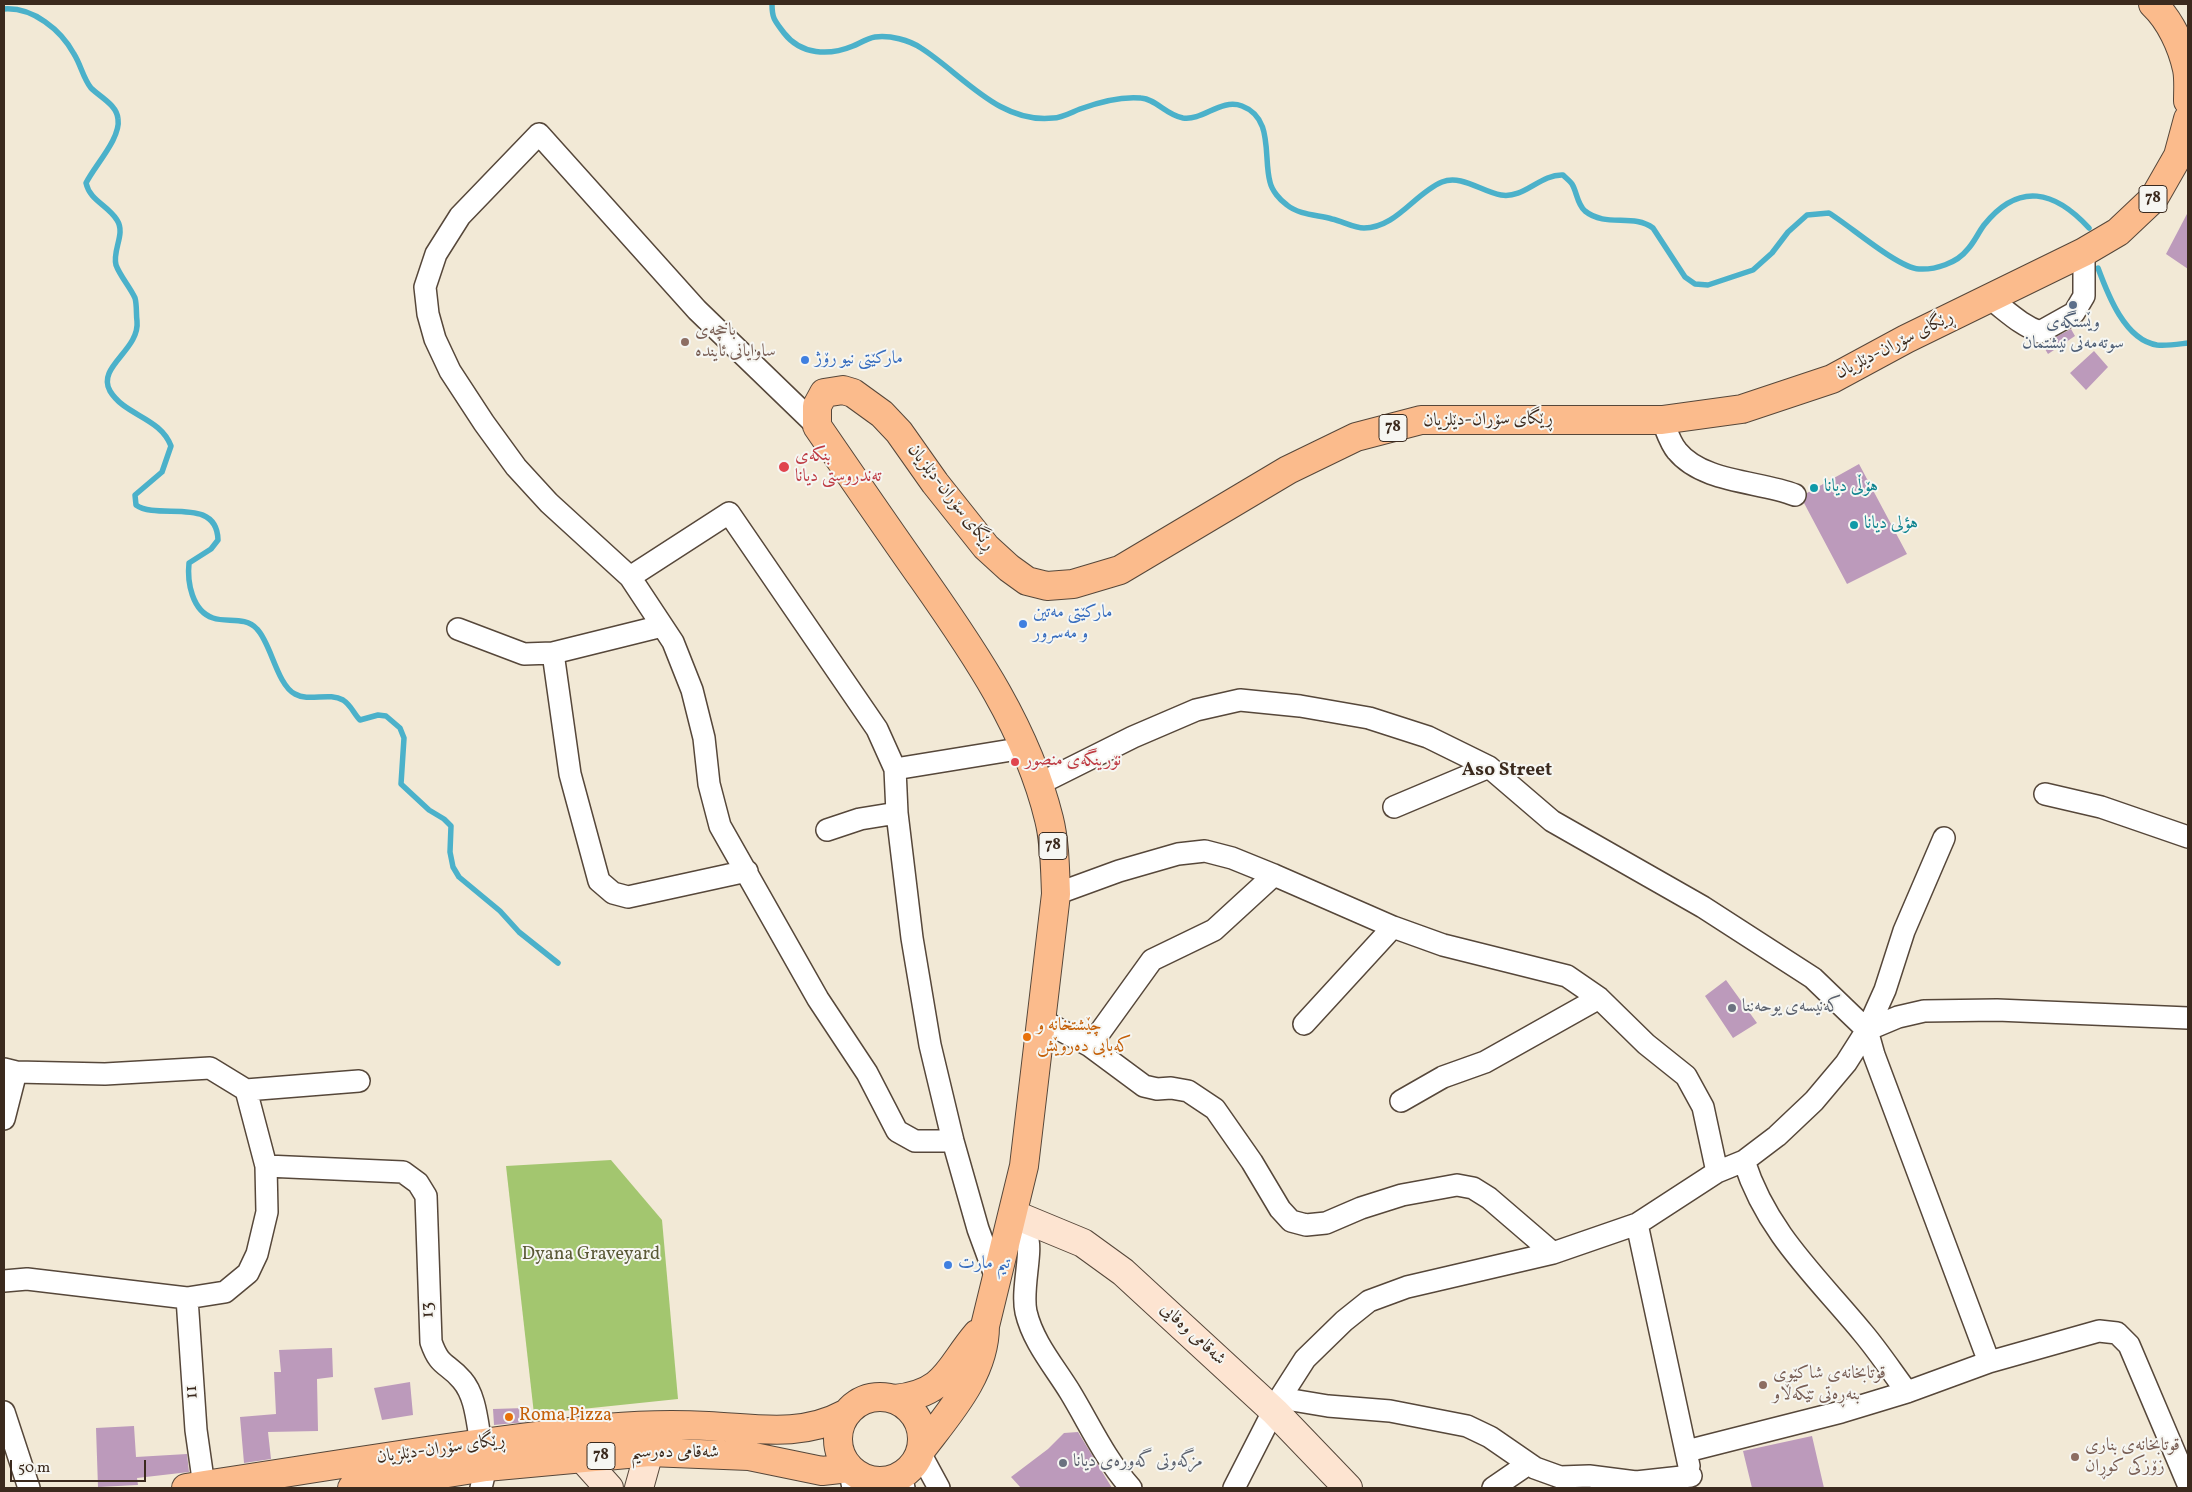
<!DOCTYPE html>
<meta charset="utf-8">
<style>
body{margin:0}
#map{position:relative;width:2192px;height:1492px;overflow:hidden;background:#f2e9d6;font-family:Vollkorn,serif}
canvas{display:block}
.frame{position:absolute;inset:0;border:5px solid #3b2a1e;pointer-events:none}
.scale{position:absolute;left:10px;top:1460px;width:136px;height:22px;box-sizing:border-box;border:2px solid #3b2a1e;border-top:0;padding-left:6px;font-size:15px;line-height:18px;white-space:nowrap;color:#3b2a1e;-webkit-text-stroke:4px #f6f6f2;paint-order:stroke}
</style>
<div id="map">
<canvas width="2192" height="1492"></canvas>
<div class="frame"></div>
<div class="scale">50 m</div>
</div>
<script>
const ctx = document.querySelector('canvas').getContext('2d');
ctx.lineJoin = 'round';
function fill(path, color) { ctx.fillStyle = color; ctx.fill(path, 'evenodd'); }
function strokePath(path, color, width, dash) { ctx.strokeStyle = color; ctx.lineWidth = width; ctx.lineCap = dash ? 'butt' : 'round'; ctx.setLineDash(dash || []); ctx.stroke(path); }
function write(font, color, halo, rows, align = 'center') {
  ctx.font = font + ' Vollkorn,Amiri,serif'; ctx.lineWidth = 4; ctx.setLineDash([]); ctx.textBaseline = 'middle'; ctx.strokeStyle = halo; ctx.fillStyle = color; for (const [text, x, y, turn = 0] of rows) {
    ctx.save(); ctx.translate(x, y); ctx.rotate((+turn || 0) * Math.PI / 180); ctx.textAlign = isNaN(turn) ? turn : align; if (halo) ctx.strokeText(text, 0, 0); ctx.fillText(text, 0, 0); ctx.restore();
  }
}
fill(new Path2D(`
 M 611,1160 L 662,1220 L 678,1399 L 534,1414 L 506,1166 Z`), '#a3c66f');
strokePath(new Path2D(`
 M 772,4 C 772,19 775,21 784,33 C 801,55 829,56 853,46 C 860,43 868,38 875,37 C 890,35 909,40 921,48 C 962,74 999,124 1053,118 C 1062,118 1072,112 1080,109 C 1099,102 1120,96 1141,98 C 1156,99 1166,115 1183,118 C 1203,121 1221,98 1242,106 C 1274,118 1263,157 1270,182 C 1272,191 1280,200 1287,205 C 1299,215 1318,215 1332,219 C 1342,221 1354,228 1364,228 C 1396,228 1415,193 1442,182 C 1461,174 1482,192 1501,195 C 1524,199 1540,174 1563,175 C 1566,178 1570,181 1572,184 C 1577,192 1577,204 1585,211 C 1606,228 1633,213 1653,228 L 1685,277 L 1695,284 L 1708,285 L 1753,270 L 1772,253 L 1788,232 L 1807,215 L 1829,213 C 1849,225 1898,268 1919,269 C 1935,270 1957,263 1967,250 C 1974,243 1978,233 1984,225 C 2019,181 2055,191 2089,228
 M 4,9 C 33,7 61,30 74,54 C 81,65 83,78 91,88 C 100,97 117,105 118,119 C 121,138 95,165 86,183 C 90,201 108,205 117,220 C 126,234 112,250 116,265 C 120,276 130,287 135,298 C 137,305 136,314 137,321 C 140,350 96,367 110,391 C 125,416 160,417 171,446 L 162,472 L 135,495 L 136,505 C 158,521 217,495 218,540 L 211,549 L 189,563 C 187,582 192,611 213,618 C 227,623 245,616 257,629 C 271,643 277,685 295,694 C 309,702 329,692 343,700 C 351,705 354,714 360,720 L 378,715 L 386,716 L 400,728 L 404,738 L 401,784 L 429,810 L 444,819 L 451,826 L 450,852 L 453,867 L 459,877 L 500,911 L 519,932 L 558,963
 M 2098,268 C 2108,295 2125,340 2157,345 C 2167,346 2179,344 2188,343`), '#4bb1ca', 5.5);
fill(new Path2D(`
 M 2188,212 L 2188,269 L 2166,254 Z
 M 2071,329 L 2075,336 L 2048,354 L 2042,344 Z
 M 2094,351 L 2108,367 L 2086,390 L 2070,373 Z
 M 1859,464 L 1907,554 L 1847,584 L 1804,503 L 1807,493 Z
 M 1726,980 L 1757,1023 L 1733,1038 L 1705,996 Z
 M 332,1348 L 333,1377 L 317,1379 L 318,1431 L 268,1432 L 271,1459 L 244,1463 L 240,1417 L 276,1414 L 274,1372 L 281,1372 L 279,1350 Z
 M 410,1382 L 413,1415 L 382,1420 L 374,1388 Z
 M 525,1408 L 526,1422 L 494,1425 L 493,1409 Z
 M 134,1426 L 136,1457 L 187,1454 L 189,1472 L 137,1478 L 138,1485 L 98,1487 L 96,1428 Z
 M 1078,1432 L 1112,1488 L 1021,1488 L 1011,1477 L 1048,1449 L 1064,1433 Z
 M 1812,1436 L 1824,1488 L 1752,1488 L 1743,1451 Z`), '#bc9abb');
const street = new Path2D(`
 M 1989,298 C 2006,310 2020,325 2040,332 L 2074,313 L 2084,296 L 2084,252
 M 1662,420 C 1666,429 1670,443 1677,451 C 1703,483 1760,481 1795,495
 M 817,426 L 697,310 L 539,134 L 460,216 L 436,254 L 425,287 L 428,314 L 435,339 L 450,371 L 484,423 L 516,467 L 549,503 L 630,577 L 673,642 L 692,690 L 704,738 L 709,784 L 720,826 L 818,999 L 867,1073 L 897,1131 L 915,1141 L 953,1141
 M 630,577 L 729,513 L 877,729 L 895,769 L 897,813 L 912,938 L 930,1045 L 953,1141 L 978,1229 L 996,1278
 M 662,626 L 553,653 L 570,774 L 599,881 L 613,893 L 628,897 L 747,871
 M 458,629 L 524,654 L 553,653
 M 895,769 L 1024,748
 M 1039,784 L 1133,737 L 1196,710 L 1240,700 L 1300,706 L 1369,718 L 1428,737 L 1489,767 L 1552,821 L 1703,907 L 1813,978 L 1867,1030 L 1874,1055 L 1989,1362
 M 2045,794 L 2101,807 L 2188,837
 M 1394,807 L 1489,767
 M 827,830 L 860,819 L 897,813
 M 1056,894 L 1119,871 L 1178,854 L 1205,851 L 1232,858 L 1274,875 L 1393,927 L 1443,945 L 1567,976 L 1599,998 L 1646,1044 L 1686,1076 L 1703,1107 L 1717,1172
 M 1040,1019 L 1090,1046 L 1144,1086 L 1157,1089 L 1171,1088 L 1188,1091 L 1215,1109 L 1252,1162 L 1280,1209 L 1291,1221 L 1306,1225 L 1326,1223 L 1361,1208 L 1402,1195 L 1457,1185 L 1473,1188 L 1489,1198 L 1553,1253
 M 1304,1024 L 1393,927
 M 1867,1030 L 1898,1017 L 1924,1011 L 1997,1010 L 2188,1018
 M 1090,1046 L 1152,960 L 1214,930 L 1274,875
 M 4,1069 L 16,1072 L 105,1074 L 210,1068 L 246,1090 L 266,1166 L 267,1212 L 257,1254 L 248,1273 L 225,1292 L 187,1298 L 27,1279 L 4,1281
 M 246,1090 L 359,1081
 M 1401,1101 L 1443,1077 L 1485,1062 L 1599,998
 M 4,1119 L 16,1072
 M 1744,1161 C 1767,1233 1817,1277 1863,1333 C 1879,1352 1892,1372 1907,1392
 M 266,1166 L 403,1172 L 418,1183 L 426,1196 L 431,1342 C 440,1368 447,1362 462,1380 C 476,1396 477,1423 481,1443
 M 1010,1222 C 1017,1226 1024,1230 1027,1237 C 1033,1250 1021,1290 1026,1312 C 1033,1342 1054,1366 1070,1392 C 1090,1425 1105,1459 1131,1488
 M 1637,1224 L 1689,1466
 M 187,1298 L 196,1430 L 204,1486
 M 1280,1398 L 1328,1406 L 1390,1411 L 1467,1426 L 1490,1437 L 1535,1468 L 1560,1477 L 1589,1476 L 1636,1482 L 1691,1476
 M 4,1412 L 29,1488
 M 1687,1451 L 1841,1412 L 1907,1392 L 1989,1362 L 2099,1331 L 2117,1333 L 2129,1345 L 2188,1484
 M 920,1453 L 939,1488
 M 849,1468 L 853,1488
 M 894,1479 L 904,1488
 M 481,1488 L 486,1467
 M 1234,1488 L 1280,1398 L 1305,1359 L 1344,1321 L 1369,1301 L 1407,1287 L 1553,1253 L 1637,1224 L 1717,1172 L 1744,1161 L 1777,1136 L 1814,1101 L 1846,1063 L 1867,1030 L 1885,990 L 1904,931 L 1944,838
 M 1493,1488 L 1528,1464`);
const secondary = new Path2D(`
 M 1013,1214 L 1083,1243 L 1123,1272 L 1275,1412 L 1348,1488
 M 583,1459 L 609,1488
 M 639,1488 L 649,1452`);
const primary = new Path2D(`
 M 2153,4 C 2170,20 2182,46 2187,69 C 2189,79 2188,91 2188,101
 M838 1439a42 42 0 1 1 84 0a42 42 0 1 1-84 0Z
 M 895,1399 C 947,1393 948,1368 977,1334
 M 921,1450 C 949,1413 985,1374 985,1326 L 1024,1166 L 1056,894 C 1055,869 1055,843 1049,819 C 1027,729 975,653 923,579 C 887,528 852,477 817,426 L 817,406 L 824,393 L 843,390 L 853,393 L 882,414 L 899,432 L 935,483 L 986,547 L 1009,568 L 1027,581 L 1047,586 L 1073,584 L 1120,570 L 1288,470 L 1356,437 L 1421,420 L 1662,420 L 1742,409 L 1832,379 L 1906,339 L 2084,252 L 2118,232 L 2154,198 L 2178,156 L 2188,119
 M 186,1488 C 326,1467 465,1443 606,1428 C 639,1425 674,1424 708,1426 C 755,1428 801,1438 845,1414
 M 352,1488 L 486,1467 L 649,1452 L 749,1456 L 822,1471 L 849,1468`);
strokePath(street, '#56473a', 24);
strokePath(secondary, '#56473a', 30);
strokePath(primary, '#56473a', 30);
strokePath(street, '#fff', 21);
strokePath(secondary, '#fde4d1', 28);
strokePath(primary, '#fbbb8c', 28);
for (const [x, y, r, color] of [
 [2073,305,5,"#5c6f8a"],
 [685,342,5,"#8d6e63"],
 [805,360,5,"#3f7fe0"],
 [784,467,6,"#e0444e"],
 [1814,488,5,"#0f9aa8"],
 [1854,525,5,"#0f9aa8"],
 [1023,624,5,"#3f7fe0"],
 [1015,762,5,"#e0444e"],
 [1732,1008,5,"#6b7280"],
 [1027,1037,5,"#e8710a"],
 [948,1265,5,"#3f7fe0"],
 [1763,1385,5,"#8d6e63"],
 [509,1417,5,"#e8710a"],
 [2075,1457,5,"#8d6e63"],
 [1063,1463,5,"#6b7280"]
]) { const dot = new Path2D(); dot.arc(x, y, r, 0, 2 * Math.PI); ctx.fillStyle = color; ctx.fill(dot); strokePath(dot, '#f6f6f2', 2); }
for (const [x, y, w] of [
 [2153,199,28],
 [1393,428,28],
 [1053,846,28],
 [601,1456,28]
]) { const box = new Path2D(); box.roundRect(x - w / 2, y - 13.5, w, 27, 4); ctx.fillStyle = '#f6f6f2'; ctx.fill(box); strokePath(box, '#3b2a1e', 1); }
write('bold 16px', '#3b2a1e', null, [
 ["78",2153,199],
 ["78",1393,428],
 ["78",1053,846],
 ["78",601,1456]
]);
write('18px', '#4e5e75', '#f6f6f2', [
 ["وێستگەی",2073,324],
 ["سوتەمەنی نیشتمان",2073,345]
]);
write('18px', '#785e54', '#f6f6f2', [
 ["باخچەی",695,332],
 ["ساوایانی ئایندە",695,353],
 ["قوتابخانەی شاکێوی",1773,1375],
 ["بنەڕەتی تێکەڵاو",1773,1396],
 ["قوتابخانەی بناری",2085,1447],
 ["زۆزکی کوڕان",2085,1468]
], 'left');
write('18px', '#3b2a1e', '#f6f6f2', [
 ["ڕێگای سۆران-دێلزیان",1895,346,-27],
 ["ڕێگای سۆران-دێلزیان",1488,421,-1],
 ["ڕێگای سۆران-دێلزیان",950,498,52],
 ["13",429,1310,-93],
 ["شەقامی وەفایی",1192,1335,43],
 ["11",193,1392,-94],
 ["ڕێگای سۆران-دێلزیان",441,1450,-8],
 ["شەقامی دەرسیم",675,1454]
]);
write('18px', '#366cbe', '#f6f6f2', [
 ["مارکێتی نیو رۆژ",815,360],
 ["مارکێتی مەتین",1033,614],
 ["و مەسرور",1033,635],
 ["تیم مارت",958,1265]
], 'left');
write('18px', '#be3a42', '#f6f6f2', [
 ["بنکەی",795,457],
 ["تەندروستی دیانا",795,478],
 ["نۆرینگه‌ی منصور",1025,762]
], 'left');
write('18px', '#0d838f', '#f6f6f2', [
 ["هۆڵی دیانا",1824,488],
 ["هؤلى ديانا",1864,525]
], 'left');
write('18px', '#5b616d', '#f6f6f2', [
 ["کەنیسەی یوحەننا",1742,1008],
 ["مزگەوتی گەورەی دیانا",1073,1463]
], 'left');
write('18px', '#c56008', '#f6f6f2', [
 ["چێشتخانە و",1037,1027],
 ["کەبابی دەروێش",1037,1048],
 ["Roma Pizza",519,1417]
], 'left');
write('18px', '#5a5936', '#f6f6f2', [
 ["Dyana Graveyard",591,1256]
]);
write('bold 19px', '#3b2a1e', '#f6f6f2', [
 ["Aso Street",1507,772]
]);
</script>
